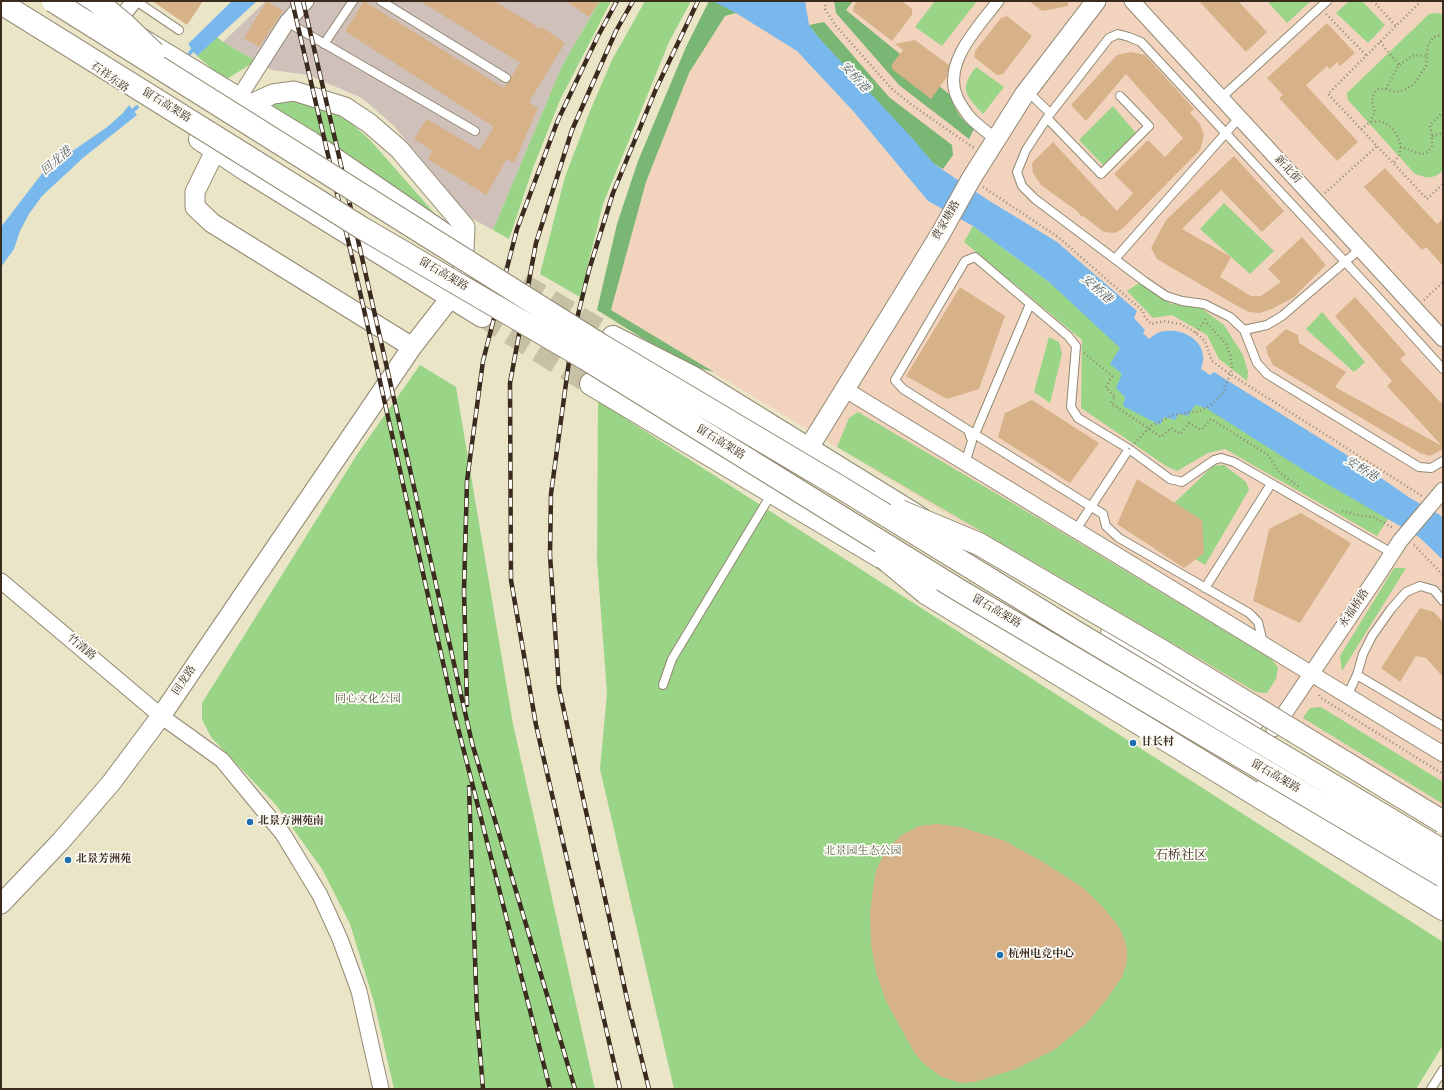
<!DOCTYPE html>
<meta charset="utf-8">
<style>
body{margin:0}
#map{position:relative;width:1444px;height:1090px;overflow:hidden;background:#eae5c6;font-family:Vollkorn,serif}
canvas{display:block}
.frame{position:absolute;inset:0;border:2px solid #3b2a1e;pointer-events:none}
</style>
<div id="map">
<canvas width="1444" height="1090"></canvas>
<div class="frame"></div>
</div>
<script>
const ctx = document.querySelector('canvas').getContext('2d');
ctx.lineJoin = 'round';
function fill(path, color) { ctx.fillStyle = color; ctx.fill(path, 'evenodd'); }
function strokePath(path, color, width, dash) { ctx.strokeStyle = color; ctx.lineWidth = width; ctx.lineCap = dash ? 'butt' : 'round'; ctx.setLineDash(dash || []); ctx.stroke(path); }
function write(font, color, halo, rows, align = 'center') {
  ctx.font = font + ' Vollkorn,"Noto Serif SC",serif'; ctx.lineWidth = 3.5; ctx.setLineDash([]); ctx.textBaseline = 'middle'; ctx.strokeStyle = halo; ctx.fillStyle = color; for (const [text, x, y, turn = 0] of rows) {
    ctx.save(); ctx.translate(x, y); ctx.rotate((+turn || 0) * Math.PI / 180); ctx.textAlign = isNaN(turn) ? turn : align; if (halo) ctx.strokeText(text, 0, 0); ctx.fillText(text, 0, 0); ctx.restore();
  }
}
fill(new Path2D(`
 M 749,1 L 1443,1 L 1443,816 L 611,310 L 646,182 L 689,73 L 725,16 L 736,13 Z`), '#f2d4be');
fill(new Path2D(`
 M 266,1 L 600,1 L 562,66 L 493,230 L 469,217 L 394,126 L 362,98 L 308,75 L 272,70 L 223,42 Z`), '#cfc0ba');
fill(new Path2D(`
 M 600,1 L 611,1 L 560,100 L 533,168 L 509,239 L 493,230 L 562,66 Z
 M 645,1 L 691,1 L 669,42 L 603,204 L 580,297 L 540,274 L 565,177 L 590,111 L 612,60 Z
 M 935,1 L 977,1 L 942,46 L 915,27 Z
 M 1267,1 L 1311,1 L 1287,23 Z
 M 1349,1 L 1362,1 L 1385,25 L 1368,43 L 1336,13 Z
 M 1438,13 L 1443,15 L 1443,171 C 1431,180 1428,178 1415,174 L 1348,100 L 1347,93 L 1429,14 Z
 M 217,37 L 223,42 L 256,61 L 225,80 L 197,56 Z
 M 976,67 L 1004,87 L 983,114 C 966,95 958,90 976,67 Z
 M 287,100 L 314,105 L 338,115 L 351,123 L 370,140 L 443,223 L 269,106 Z
 M 1113,106 L 1136,133 L 1103,165 L 1079,140 Z
 M 1224,203 L 1274,251 L 1250,274 L 1200,229 Z
 M 973,226 L 1049,282 L 1132,337 L 1123,374 L 1160,425 L 1164,417 L 1195,405 L 1205,406 L 1388,519 L 1377,536 L 1225,449 L 1208,453 L 1177,471 L 1166,466 L 1081,408 L 1082,340 L 964,242 Z
 M 1139,283 L 1171,304 L 1201,308 L 1224,325 L 1243,355 L 1248,372 L 1247,381 L 1219,359 L 1207,335 L 1172,315 L 1153,318 L 1127,291 Z
 M 1322,312 L 1365,362 L 1354,372 L 1306,329 Z
 M 1049,337 L 1059,342 L 1062,354 L 1050,403 L 1034,392 Z
 M 420,365 L 456,387 L 513,724 L 595,1089 L 394,1089 L 374,1002 L 350,924 L 322,869 L 276,805 L 211,737 L 202,719 L 202,703 L 358,453 Z
 M 598,401 L 1443,942 L 1443,1045 L 1416,1089 L 674,1089 L 600,769 L 607,693 L 597,560 Z
 M 858,412 L 1048,524 L 1271,659 L 1278,667 L 1276,679 L 1267,693 L 1256,692 L 837,447 L 849,418 Z
 M 1224,465 L 1246,482 L 1249,490 L 1205,565 L 1153,532 L 1166,511 L 1213,466 Z
 M 1394,568 L 1406,568 L 1342,671 L 1340,656 Z
 M 1321,707 L 1443,782 L 1443,804 L 1303,718 L 1310,708 Z`), '#99d487');
fill(new Path2D(`
 M 709,1 L 743,1 L 736,13 L 725,16 L 689,73 L 646,182 L 611,310 L 714,372 L 684,364 L 597,310 L 617,224 L 638,161 L 686,47 Z
 M 834,1 L 853,1 L 846,10 L 949,94 C 955,109 960,120 974,129 L 969,139 L 899,85 L 836,13 Z
 M 824,22 L 889,97 L 952,145 L 953,155 L 943,169 L 934,164 L 818,37 L 809,25 Z`), '#7ab674');
fill(new Path2D(`
 M 232,1 L 257,1 L 197,56 L 188,44 Z
 M 713,1 L 805,1 L 809,25 L 818,37 L 913,139 L 934,164 L 988,200 L 1057,242 L 1137,311 L 1134,318 L 1145,330 L 1143,333 L 1149,339 C 1154,335 1159,331 1166,331 C 1182,329 1202,339 1203,356 C 1204,360 1202,365 1201,369 L 1210,375 L 1214,372 L 1358,462 L 1410,498 L 1440,515 L 1443,518 L 1443,560 L 1419,537 L 1310,474 L 1206,408 L 1195,405 L 1188,416 L 1179,414 L 1175,420 L 1164,417 L 1160,425 L 1123,406 L 1125,397 L 1116,388 L 1122,374 L 1110,364 L 1120,348 L 1049,282 L 973,226 L 928,201 L 854,112 L 797,51 L 736,13 Z
 M 129,105 L 137,115 L 84,157 L 42,196 L 29,214 L 20,231 L 14,249 L 1,267 L 1,227 L 37,180 L 46,169 L 106,128 L 123,113 Z`), '#78b8ec');
strokePath(new Path2D(`
 M 190,53 L 196,46
 M 130,113 L 137,107`), '#78b8ec', 4);
fill(new Path2D(`
 M 152,1 L 203,1 L 187,25 Z
 M 267,1 L 283,11 L 259,47 L 244,38 Z
 M 364,1 L 504,88 L 507,83 L 510,81 L 511,77 L 520,63 L 420,1 L 494,1 L 541,29 L 542,27 L 565,43 L 529,102 L 538,108 L 514,163 L 507,159 L 486,195 L 428,159 L 432,151 L 414,139 L 427,119 L 479,150 L 494,127 L 345,31 Z
 M 566,1 L 600,1 L 589,17 Z
 M 857,1 L 902,1 L 912,9 L 912,15 L 892,41 L 853,11 L 854,6 Z
 M 1029,1 L 1068,1 L 1068,6 L 1042,11 Z
 M 1199,1 L 1238,1 L 1267,32 L 1246,52 Z
 M 1007,16 L 1032,36 L 1003,74 L 997,75 L 974,57 L 975,51 L 1001,18 Z
 M 1327,23 L 1355,53 L 1340,66 L 1337,62 L 1330,69 L 1327,66 L 1306,85 L 1358,142 L 1337,161 L 1279,98 L 1283,95 L 1267,78 Z
 M 915,40 L 949,65 L 947,77 L 931,99 L 892,69 L 892,64 L 903,50 L 895,44 Z
 M 1131,52 L 1145,55 L 1194,109 L 1190,113 L 1200,124 L 1204,135 L 1200,150 L 1122,229 L 1115,233 L 1104,232 L 1083,216 L 1082,217 L 1077,211 L 1041,185 L 1033,173 L 1032,163 L 1053,142 L 1117,211 L 1133,193 L 1114,174 L 1148,140 L 1165,157 L 1183,138 L 1126,74 L 1086,121 L 1071,105 L 1117,55 Z
 M 1234,156 L 1284,211 L 1262,232 L 1221,190 L 1182,229 L 1231,257 L 1220,277 L 1251,296 L 1261,296 L 1281,282 L 1268,269 L 1302,237 L 1326,265 L 1294,297 L 1272,309 L 1260,313 L 1249,312 L 1239,307 L 1157,259 L 1151,248 L 1166,220 Z
 M 1385,168 L 1437,224 L 1443,219 L 1443,266 L 1426,247 L 1422,250 L 1364,187 Z
 M 960,287 L 1005,316 L 979,389 L 947,399 L 906,376 Z
 M 1355,297 L 1406,354 L 1400,359 L 1443,405 L 1443,449 L 1430,456 L 1420,453 L 1273,365 L 1267,353 L 1266,347 L 1286,329 L 1298,335 L 1299,343 L 1346,372 L 1335,387 L 1442,446 L 1387,386 L 1392,381 L 1335,316 Z
 M 1032,400 L 1099,443 L 1070,483 L 998,437 L 1005,413 Z
 M 1137,479 L 1202,520 L 1204,553 L 1184,568 L 1117,524 Z
 M 1301,513 L 1351,543 L 1300,623 L 1253,601 L 1269,529 Z
 M 1420,608 L 1434,612 L 1443,622 L 1443,677 L 1426,658 L 1416,656 L 1400,682 L 1381,668 Z
 M 937,824 L 961,827 L 1005,841 L 1043,862 L 1082,887 L 1101,905 L 1116,923 L 1122,933 L 1127,947 L 1127,962 L 1122,977 L 1107,999 L 1086,1024 L 1054,1050 L 1016,1069 L 975,1082 L 960,1083 L 940,1076 L 923,1063 L 914,1052 L 886,1001 L 876,972 L 871,944 L 870,913 L 873,888 L 876,871 L 882,858 L 892,844 L 902,835 L 919,826 Z`), '#d7b289');
strokePath(new Path2D(`
 M 522,284 L 613,337
 M 482,316 L 591,384`), '#c7c0a4', 22, [22, 11]);
const service = new Path2D(`
 M 136,1 L 179,30
 M 381,1 L 506,78
 M 287,22 L 475,131
 M 324,44 L 353,1
 M 1027,91 L 1050,113
 M 1221,98 L 1327,1
 M 1047,118 L 1101,174 L 1149,126 L 1120,96
 M 1115,259 L 1239,118
 M 1244,330 L 1267,325 L 1282,316 L 1360,249
 M 1443,369 L 1376,295 L 1141,42 L 1129,37 L 1118,34 L 1109,38 L 1047,118 L 1026,150 L 1017,172 L 1022,186 L 1035,199 L 1144,281 L 1166,296 L 1182,301 L 1204,304 L 1230,317 L 1244,330 L 1257,363 L 1267,374 L 1419,467 L 1431,468 L 1443,461
 M 968,430 L 1103,514 L 1106,526 L 1119,538 L 1249,613 L 1258,622 L 1263,643
 M 975,434 L 1030,304
 M 965,463 L 972,441 L 968,430 L 903,389 L 895,380 L 965,261 L 975,257 L 1068,336 L 1076,346 L 1071,407 L 1078,418 L 1129,449 L 1170,479 L 1182,482 L 1214,460 L 1221,458 L 1234,462 L 1392,553
 M 1075,531 L 1129,449
 M 1205,588 L 1271,484
 M 1357,675 L 1443,726
 M 663,685 L 672,659 L 772,493
 M 1347,696 L 1357,675 L 1363,654 L 1372,636 L 1391,609 L 1406,592 L 1420,586 L 1434,590 L 1443,601
 M 1431,1089 L 1443,1070`);
const pedestrian = new Path2D(`
 M 996,139 C 987,132 975,124 968,115 C 965,110 959,103 957,97 C 942,63 979,26 998,1`);
const minor = new Path2D(`
 M 1132,1 L 1443,339
 M 116,24 L 134,1
 M 238,99 L 287,22 L 306,1
 M 846,390 L 1443,754
 M 1,581 L 161,716 L 222,760 L 283,834 L 320,895 L 340,939 L 359,991 L 381,1089
 M 1274,729 L 1378,575 L 1400,541 L 1443,490`);
const tertiary = new Path2D(`
 M 216,149 L 195,192 L 195,207 L 212,223 L 412,347
 M 808,449 L 905,292 L 941,233 L 971,179 L 1024,95 L 1096,1
 M 1,904 L 61,841 L 111,783 L 161,716 L 412,347 L 451,297 L 463,271 L 465,227 L 399,149 L 369,123 L 345,107 L 294,91 L 273,94 L 249,105`);
const secondary = new Path2D(`
 M 78,1 L 311,143 L 458,244
 M 200,139 L 248,171 L 482,316
 M 613,337 L 692,377 L 920,518
 M 591,384 L 901,569
 M 1112,634 L 1254,719
 M 1268,785 L 1407,871`);
const primary = new Path2D(`
 M 1407,871 L 1443,893`);
const trunk = new Path2D(`
 M 926,593 L 1443,909`);
strokePath(service, '#928872', 10);
strokePath(pedestrian, '#928872', 13);
strokePath(minor, '#928872', 17);
strokePath(tertiary, '#928872', 21);
strokePath(secondary, '#928872', 24);
strokePath(primary, '#928872', 24);
strokePath(trunk, '#928872', 24);
strokePath(new Path2D(`
 M 826,1 L 825,9 L 836,26 L 892,89 L 912,105 L 974,148
 M 1373,1 L 1396,26
 M 1421,1 L 1328,94 L 1427,199 L 1443,184
 M 1326,14 L 1366,55
 M 1380,42 L 1399,65
 M 1386,89 L 1399,65 L 1414,55 L 1428,56
 M 1370,122 L 1375,112 C 1372,103 1370,96 1378,89 L 1386,89 L 1395,92 L 1404,90 L 1414,84 L 1426,66 L 1428,46 L 1433,37 L 1441,35 L 1443,36
 M 1361,129 C 1364,127 1368,123 1372,122 C 1389,117 1405,139 1399,156 C 1397,158 1395,161 1393,164
 M 1432,136 L 1443,133
 M 1400,147 C 1409,149 1415,153 1425,154 L 1432,147 L 1432,136 L 1430,125 L 1443,112
 M 983,187 L 1058,237 L 1143,311 L 1144,316 L 1151,324 L 1164,321 L 1180,324 L 1192,330 L 1205,341 L 1212,361 L 1227,372 L 1422,496
 M 1325,193 L 1377,146
 M 1424,300 L 1443,282
 M 1196,333 L 1207,317
 M 1084,353 L 1112,376 L 1106,388 L 1115,397 L 1111,403 L 1161,437 L 1171,428 L 1180,434 L 1189,423 L 1201,430 L 1211,419 L 1268,455 L 1278,471 L 1299,487
 M 1342,511 L 1357,515 L 1373,517 L 1393,528
 M 1414,545 L 1443,575
 M 1319,695 L 1321,698 L 1443,774`), '#928872', 2.5, [1, 3]);
strokePath(service, '#fff', 8);
strokePath(pedestrian, '#fff', 11);
strokePath(minor, '#fff', 15);
strokePath(tertiary, '#fff', 19);
strokePath(secondary, '#fff', 22);
strokePath(primary, '#fff', 22);
strokePath(trunk, '#fff', 22);
const rail = new Path2D(`
 M 292,1 L 358,283 L 455,716 L 550,1089
 M 303,1 L 338,152 L 472,743 L 575,1089
 M 467,705 L 464,591 L 467,481 L 483,361 L 517,229 L 558,120 L 598,36 L 617,1
 M 469,787 L 477,1015 L 483,1089
 M 620,1089 L 536,725 L 511,580 L 510,383 L 536,243 L 572,130 L 616,31 L 633,1
 M 649,1089 L 629,1008 L 559,688 L 550,555 L 551,494 L 572,339 L 589,270 L 613,193 L 656,89 L 698,1`);
strokePath(rail, '#3b2a1e', 4.5);
strokePath(rail, '#fdfcf7', 3, [9]);
const trunkBridge = new Path2D(`
 M 53,1 L 601,345 L 840,487 L 1079,634 L 1443,851
 M 96,1 L 124,24 L 154,53
 M 1,3 L 362,228 L 586,359 L 957,589 L 1443,876
 M 900,511 L 979,544 L 1162,651 L 1443,822
 M 884,558 L 926,593`);
strokePath(trunkBridge, '#928872', 24, []);
strokePath(new Path2D(`
 M 1129,449 L 1151,426 L 1173,415 L 1200,411 L 1212,404 L 1223,393 L 1232,369 L 1230,355 L 1226,344 L 1205,321`), '#928872', 2.5, [1, 3]);
strokePath(trunkBridge, '#fff', 22);
for (const [x, y, r, color] of [
 [1133,743,4,"#1f6fb2"],
 [250,822,4,"#1f6fb2"],
 [68,860,4,"#1f6fb2"],
 [1000,955,4,"#1f6fb2"]
]) { const dot = new Path2D(); dot.arc(x, y, r, 0, 2 * Math.PI); ctx.fillStyle = color; ctx.fill(dot); strokePath(dot, '#fdfcf7', 1.5); }
write('11px', '#3b2a1e', '#fdfcf7', [
 ["石祥东路",109,78,36],
 ["留石高架路",166,106,32],
 ["新北街",1287,170,47],
 ["费家塘路",947,221,-60],
 ["留石高架路",443,275,30],
 ["留石高架路",720,443,32],
 ["永福桥路",1355,609,-56],
 ["留石高架路",996,612,30],
 ["竹清路",81,648,40],
 ["回龙路",185,681,-56],
 ["留石高架路",1275,777,30]
]);
write('11px', '#575d3e', '#fdfcf7', [
 ["同心文化公园",368,700],
 ["北景园生态公园",863,852]
]);
write('bold 11px', '#3b2a1e', '#fdfcf7', [
 ["甘长村",1141,743],
 ["北景方洲苑南",258,822],
 ["北景芳洲苑",76,860],
 ["杭州电竞中心",1008,955]
], 'left');
write('italic 12px', '#505c66', '#fdfcf7', [
 ["安桥港",854,78,48],
 ["回龙港",57,162,-41],
 ["安桥港",1096,290,41],
 ["安桥港",1361,470,32]
]);
write('13px', '#3b2a1e', '#fdfcf7', [
 ["石桥社区",1181,857]
]);
</script>
